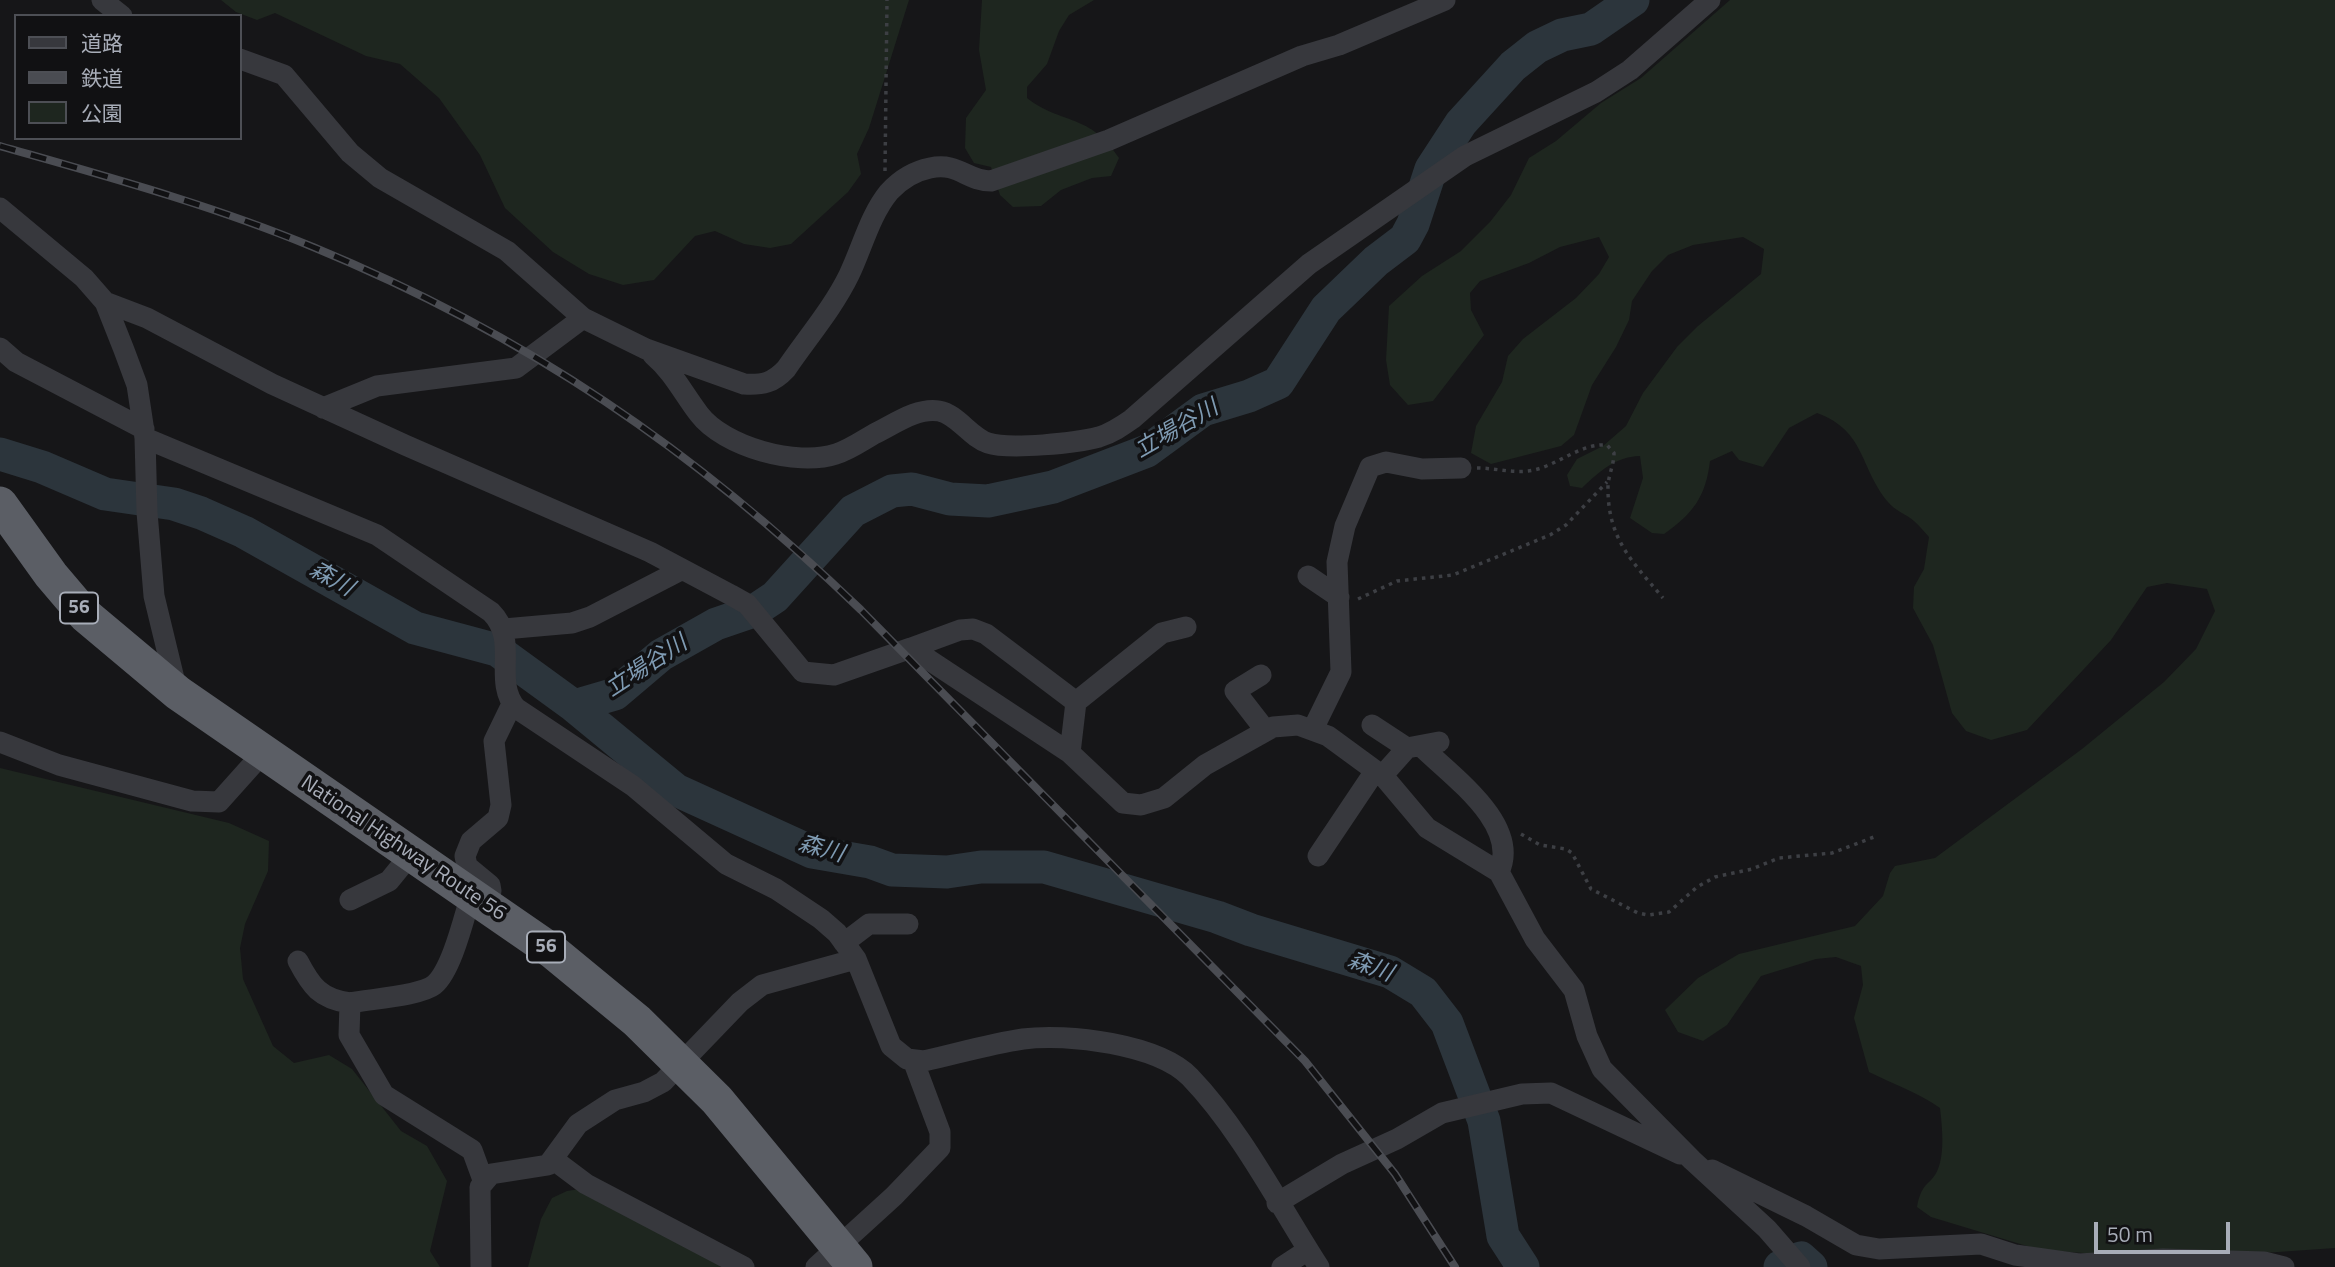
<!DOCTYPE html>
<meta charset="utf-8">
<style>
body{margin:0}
#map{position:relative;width:2335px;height:1267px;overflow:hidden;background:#161618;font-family:"Titillium Web","Noto Sans JP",sans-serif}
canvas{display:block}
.legend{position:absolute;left:14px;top:14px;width:228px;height:126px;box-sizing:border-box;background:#111113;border:2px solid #4d4f55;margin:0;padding:9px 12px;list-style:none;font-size:21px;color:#a8adb8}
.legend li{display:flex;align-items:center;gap:14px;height:35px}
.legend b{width:35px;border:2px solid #4d4f55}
.scale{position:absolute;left:2094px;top:1222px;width:136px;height:32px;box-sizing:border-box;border:4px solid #a8adb8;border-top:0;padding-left:9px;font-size:21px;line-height:24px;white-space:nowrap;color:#a8adb8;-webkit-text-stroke:5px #111113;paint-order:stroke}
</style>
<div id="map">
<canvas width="2335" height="1267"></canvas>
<ul class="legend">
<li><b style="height:9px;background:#37383d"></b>道路</li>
<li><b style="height:9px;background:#4a4c52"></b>鉄道</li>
<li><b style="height:19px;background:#1e261f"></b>公園</li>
</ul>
<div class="scale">50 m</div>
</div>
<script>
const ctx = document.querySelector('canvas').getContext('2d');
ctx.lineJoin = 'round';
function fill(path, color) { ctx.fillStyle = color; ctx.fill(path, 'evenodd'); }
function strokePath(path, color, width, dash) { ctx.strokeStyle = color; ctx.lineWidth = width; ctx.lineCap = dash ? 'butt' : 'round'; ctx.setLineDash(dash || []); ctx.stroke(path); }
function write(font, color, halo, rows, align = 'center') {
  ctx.font = font + ' "Titillium Web","Noto Sans JP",sans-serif'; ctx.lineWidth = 7; ctx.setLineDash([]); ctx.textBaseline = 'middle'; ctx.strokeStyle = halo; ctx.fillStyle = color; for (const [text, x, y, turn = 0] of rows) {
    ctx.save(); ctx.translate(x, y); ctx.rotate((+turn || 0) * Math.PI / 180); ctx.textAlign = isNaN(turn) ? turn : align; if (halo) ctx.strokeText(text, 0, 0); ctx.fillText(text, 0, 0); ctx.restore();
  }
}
fill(new Path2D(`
 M 221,0 L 909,0 L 869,128 L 857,154 L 861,174 L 848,192 L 791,244 L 770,248 L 744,244 L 715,231 L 695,236 L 654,280 L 623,285 L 589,274 L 553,252 L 505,208 L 480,155 L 439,98 L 400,64 L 366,56 L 275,13 L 257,20 L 236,12 Z
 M 982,0 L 1094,0 L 1069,15 L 1059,31 L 1047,64 L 1027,87 L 1027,98 C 1062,125 1090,113 1119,158 L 1111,176 L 1092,178 L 1061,190 L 1041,206 L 1013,207 L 1000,195 L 991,167 L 974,163 L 965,148 L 966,118 L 986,90 L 979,50 Z
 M 1730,0 L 2335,0 L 2335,1248 L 2235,1255 L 2127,1256 L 2040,1250 L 1931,1217 L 1917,1207 C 1922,1180 1931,1186 1938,1169 C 1945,1152 1942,1126 1940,1108 C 1917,1092 1893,1084 1869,1072 L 1854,1018 L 1863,985 L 1861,966 L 1836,957 L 1816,959 L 1761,976 L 1727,1025 L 1703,1041 L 1678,1032 L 1665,1010 L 1698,978 L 1739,954 L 1855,926 L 1883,896 L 1890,873 L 1895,866 L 1935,858 L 2082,749 L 2164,682 L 2196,649 L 2215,611 L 2207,589 L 2167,583 L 2147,587 L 2111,640 L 2027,730 L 1991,740 L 1966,731 L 1952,713 L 1933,645 L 1913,608 L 1914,587 L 1924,569 L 1929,537 C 1924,532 1920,526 1914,521 C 1906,514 1895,511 1888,502 C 1859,467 1866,431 1817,413 L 1789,428 L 1763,467 L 1739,460 L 1732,451 L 1710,461 C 1706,496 1693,514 1664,534 L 1652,533 L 1630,518 L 1643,478 L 1640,456 C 1615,457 1600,471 1582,488 L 1570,486 L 1567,475 L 1577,459 L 1603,446 L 1626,426 L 1643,393 L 1677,347 L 1698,326 L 1761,274 L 1764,249 L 1743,237 L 1693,245 L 1668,255 L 1652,271 L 1632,301 L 1629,320 L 1616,347 L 1592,385 L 1574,435 L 1561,446 L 1491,464 L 1471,453 L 1476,426 L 1502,382 L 1508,356 L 1523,339 L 1576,298 L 1599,274 L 1609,257 L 1599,237 L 1560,247 L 1529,263 L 1480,281 L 1470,293 L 1471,310 L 1484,335 L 1433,401 L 1408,405 L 1390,385 L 1386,360 L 1389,306 L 1422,276 L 1461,251 L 1490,222 L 1511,195 L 1529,158 L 1556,141 L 1601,103 L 1641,78 Z
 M 0,768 L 229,823 L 269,841 L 268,871 L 245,924 L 240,948 L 243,979 L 273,1046 L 294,1063 L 329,1055 L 352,1069 L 401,1131 L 427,1146 L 447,1181 L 430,1251 L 440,1267 L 0,1267 Z
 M 605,1185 L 725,1267 L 528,1267 L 541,1219 L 552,1198 L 567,1191 Z`), '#1e261f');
strokePath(new Path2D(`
 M 0,454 L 42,467 L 105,494 L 174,504 L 201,513 L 244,532 L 415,628 L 497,650 L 574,706 L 676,790 L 812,852 L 870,862 L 892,870 L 947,872 L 981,867 L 1044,867 L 1217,917 L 1251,930 L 1390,972 L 1423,992 L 1447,1023 L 1484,1121 L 1503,1236 L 1523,1267
 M 574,706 L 615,694 L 661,655 L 716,624 L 754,611 L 775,597 L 853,511 L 892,491 L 912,489 L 950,499 L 988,501 L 1053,487 L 1147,451 L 1203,410 L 1249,396 L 1278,383 L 1326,309 L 1376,261 L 1405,239 L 1413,224 L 1431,169 L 1461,123 L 1513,66 L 1537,47 L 1562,35 L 1591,29 L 1633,0
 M 1780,1267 L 1801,1258 L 1811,1267`), '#2c353c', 33);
strokePath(new Path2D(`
 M 885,171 L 887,0
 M 1477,468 C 1494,468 1511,473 1528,471 C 1555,468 1579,443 1607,445 L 1614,453 C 1614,464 1609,474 1608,485 C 1607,538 1631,560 1663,598
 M 1358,599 L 1397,581 L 1453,575 L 1550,535 L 1566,525 L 1607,482
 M 1521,834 L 1540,845 L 1566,849 L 1572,853 L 1591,889 L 1638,913 L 1648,915 L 1669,912 L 1697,887 L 1715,877 L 1752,869 L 1779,858 L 1832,853 L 1874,837`), '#3d3f44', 3.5, [3.5, 5]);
strokePath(new Path2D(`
 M 102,0 L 122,16
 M 240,59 L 284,75 L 350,153 L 380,178 L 507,251 L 583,318 L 646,349 L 744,384 C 763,385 773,383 786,369 C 807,338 833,308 849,275 C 862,248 870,215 889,192 C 900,180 915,171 930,168 C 959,162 966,181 991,181 L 1109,140 L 1302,56 L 1339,45 L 1445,0
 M 0,208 L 84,278 L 105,302 L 124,350 L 137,385 L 145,438 L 147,512 L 154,596 L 177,691
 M 105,302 L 147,318 L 272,384 L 405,445 L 650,552 L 731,595 L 747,604 L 803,672 L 834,675 L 911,648 L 1070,753 L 1123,803 L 1141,805 L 1164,798 L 1205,765 L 1273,727 L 1298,725 L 1328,736 L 1384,777 L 1427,828 L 1499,872 L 1535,939 L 1574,990 L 1587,1036 L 1602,1069 L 1692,1160 L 1767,1229 L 1800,1267
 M 0,348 L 16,362 L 144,429
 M 653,355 C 673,372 683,393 699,414 C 724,447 797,467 836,454 C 849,450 862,441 874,434 C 893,425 917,407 939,411 C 957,414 970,437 988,443 C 1009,450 1077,443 1099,437 C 1112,433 1122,426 1132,419 L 1309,264 L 1465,156 L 1596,92 L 1630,70 L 1710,0
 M 323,408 L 377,386 L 516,368 L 583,318
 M 145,438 L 377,535 L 491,612 C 520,641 492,680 516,708 L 633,786 L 726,864 L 776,889 L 821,919 L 837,933 L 856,959 L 891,1046 L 907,1059 L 924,1061 C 956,1054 989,1044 1023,1039 C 1067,1033 1158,1044 1190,1077 C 1241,1130 1279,1205 1319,1267
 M 1308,576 L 1339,597
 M 504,629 L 572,623 L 590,617 L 681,570
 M 911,648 L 960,630 L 973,629 L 986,634 L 1076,702 L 1070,753
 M 1261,675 L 1235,691 L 1266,731
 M 1076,702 L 1162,633 L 1186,627
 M 1372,725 L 1407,748
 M 1313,729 L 1341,672 L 1337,562 L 1345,526 L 1370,467 L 1386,462 L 1422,469 L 1461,468
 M 0,742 L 59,765 L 192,801 L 219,802 L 262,754
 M 1421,746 C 1451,776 1521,824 1499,872
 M 1382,776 L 1407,748 L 1439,742
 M 1318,856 L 1375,771
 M 350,900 L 389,881 L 411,854
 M 483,903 L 491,891 L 490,885 L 467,866 L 465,856 L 471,841 L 498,818 L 501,805 L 494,741 L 512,704
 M 844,943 L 869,924 L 908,924
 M 298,961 C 311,986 320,999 350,1003 C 369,999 420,996 434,985 C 452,970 464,917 471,895
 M 350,1003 L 349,1035 L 384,1095 L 472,1150 L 483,1180
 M 554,1160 L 586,1184 L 744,1267
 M 1712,1170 L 1806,1216 L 1856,1245 L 1879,1249 L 1981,1244 L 2015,1255 L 2079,1264 L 2163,1259 L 2264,1262 L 2284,1267
 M 1277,1203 L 1342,1164 L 1397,1139 L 1442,1113 L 1522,1094 L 1551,1093 L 1680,1154
 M 481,1267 L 480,1187 L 491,1174 L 548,1165 L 578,1124 L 615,1100 L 644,1092 L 663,1082 L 740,1002 L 762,985 L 856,959
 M 816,1267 L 894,1196 L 940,1148 L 940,1132 L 913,1060
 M 1282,1267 L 1308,1250`), '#37383d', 21);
strokePath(new Path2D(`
 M 0,504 L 51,575 L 85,615 L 178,693 L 552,951 L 637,1021 L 717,1100 L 855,1267`), '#5b5e65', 35);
const rail = new Path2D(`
 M 0,146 C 105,176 212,205 313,247 C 527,335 695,450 861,610 L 1305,1061 L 1395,1174 L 1455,1267`);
strokePath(rail, '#4a4c52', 8);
strokePath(rail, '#111113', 5, [16]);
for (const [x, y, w] of [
 [79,608,38],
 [546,947,38]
]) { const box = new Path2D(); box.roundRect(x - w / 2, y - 15.5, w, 31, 5); ctx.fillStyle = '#111113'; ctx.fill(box); strokePath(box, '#a8adb8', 2); }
write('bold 19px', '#a8adb8', null, [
 ["56",79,608],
 ["56",546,947]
]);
write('21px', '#a8adb8', '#111113', [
 ["National Highway Route 56",403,849,34]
]);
write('italic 23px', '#7f9bb3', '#111113', [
 ["立場谷川",1177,430,-30],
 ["森川",331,580,29],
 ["立場谷川",647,667,-33],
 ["森川",821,850,15],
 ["森川",1370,968,20]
]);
</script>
